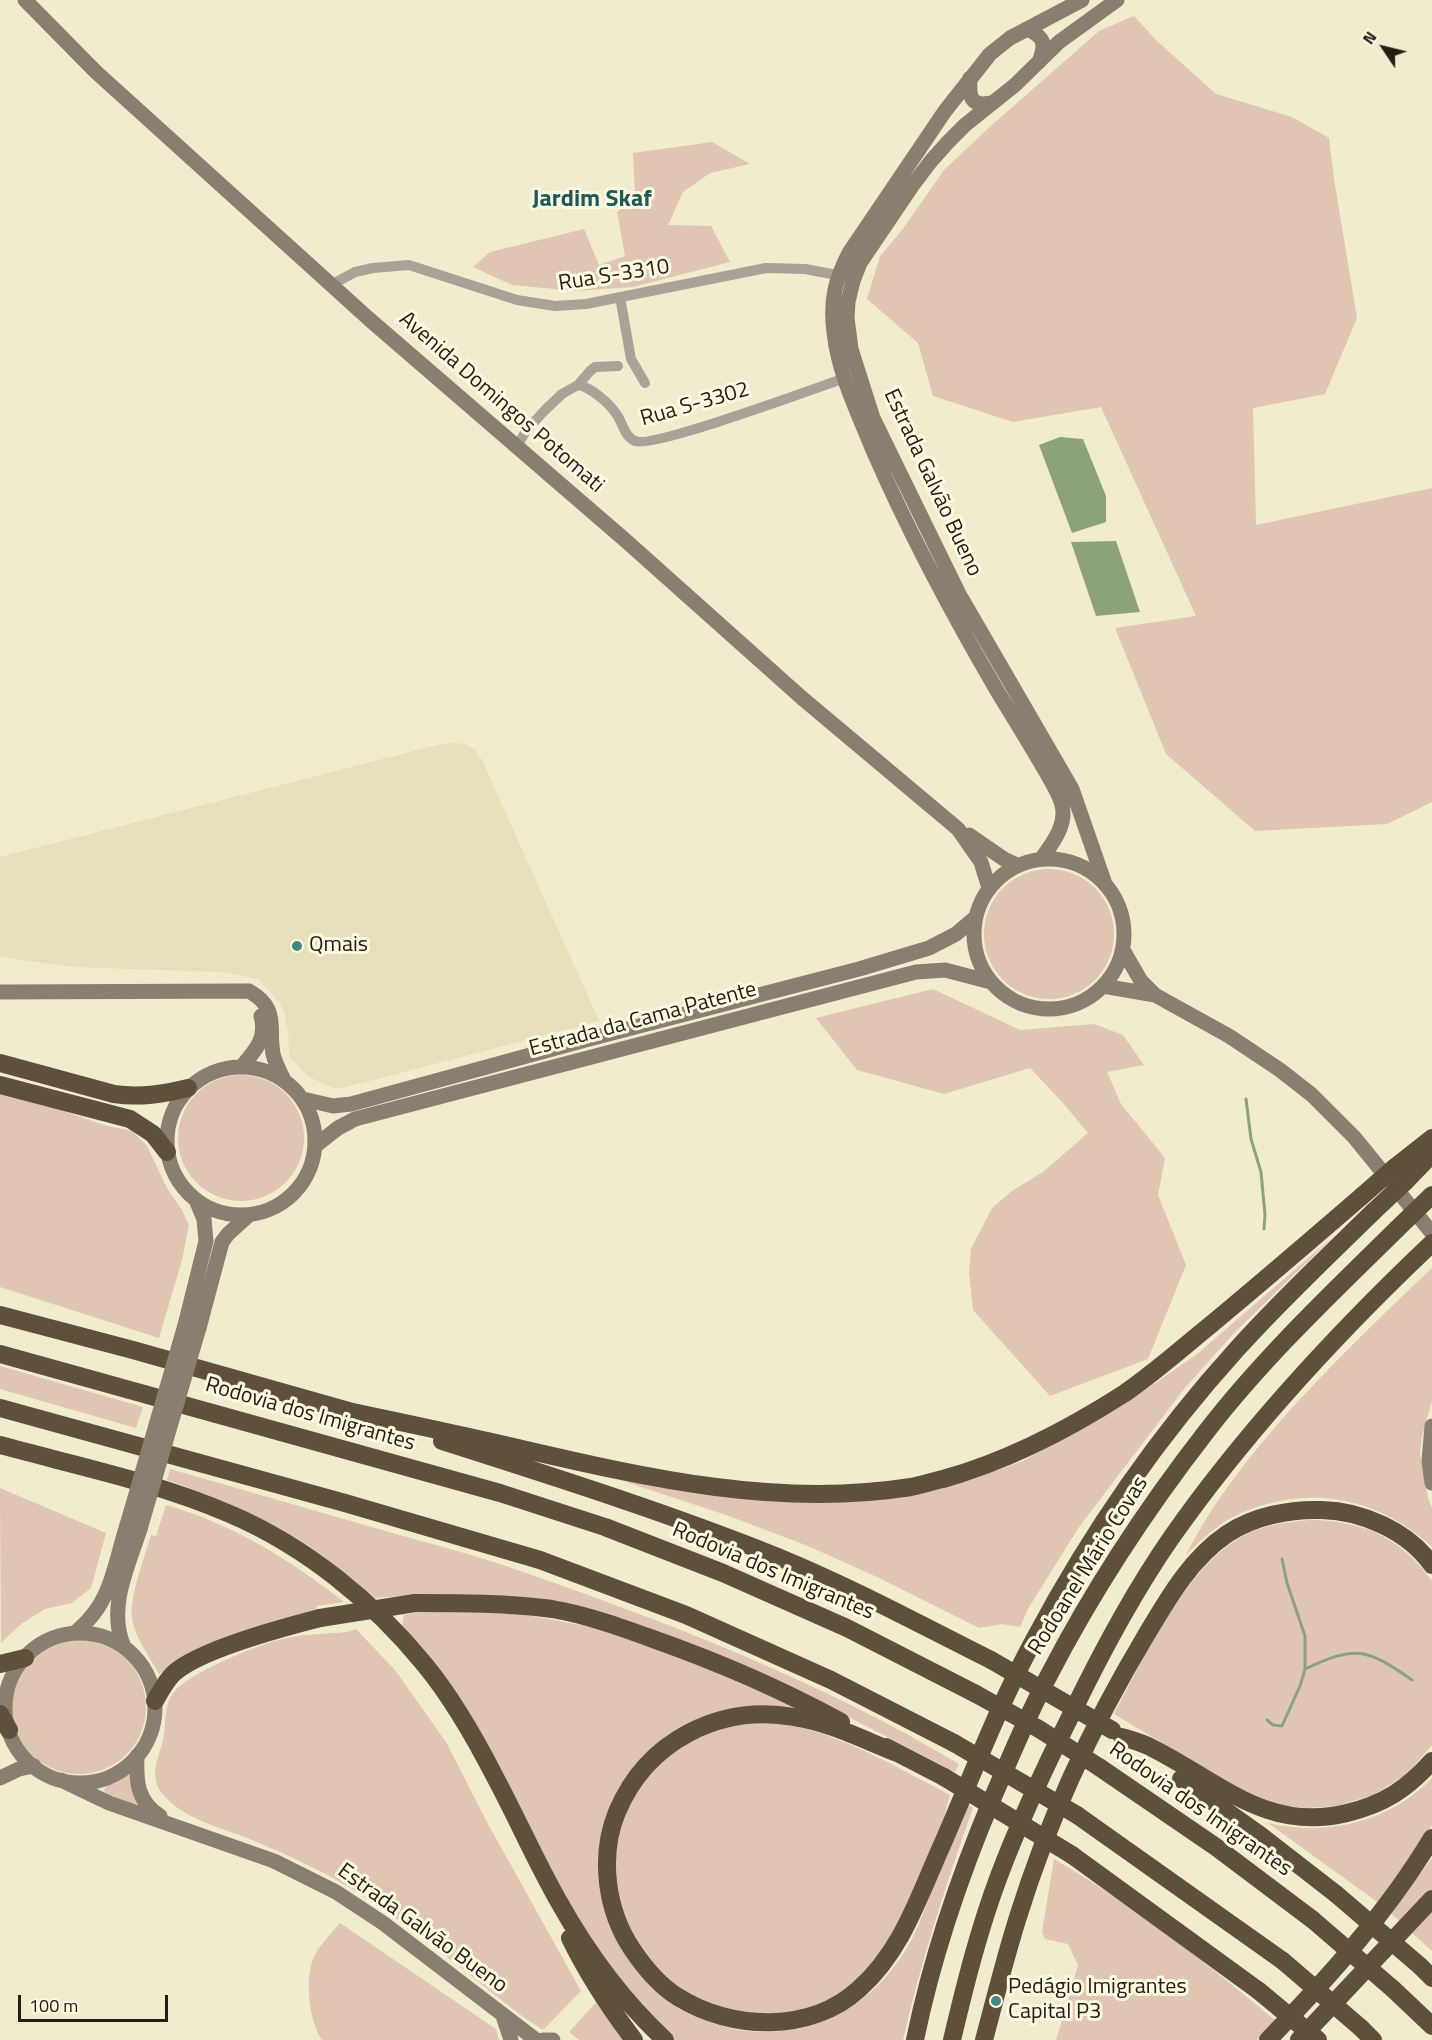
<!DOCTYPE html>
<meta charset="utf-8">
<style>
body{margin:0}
#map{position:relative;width:1432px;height:2040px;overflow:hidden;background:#f2eccf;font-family:"Titillium Web",sans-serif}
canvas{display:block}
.north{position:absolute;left:1354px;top:18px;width:60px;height:60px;-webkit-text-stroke:4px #fef9e2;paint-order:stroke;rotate:305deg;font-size:16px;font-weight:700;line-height:24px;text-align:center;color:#222015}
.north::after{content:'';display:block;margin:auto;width:21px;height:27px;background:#222015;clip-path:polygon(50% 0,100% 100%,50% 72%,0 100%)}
.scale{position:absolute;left:18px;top:1995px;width:150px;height:27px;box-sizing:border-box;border:3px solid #222015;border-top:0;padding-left:8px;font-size:18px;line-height:21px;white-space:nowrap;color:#222015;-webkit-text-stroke:4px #fef9e2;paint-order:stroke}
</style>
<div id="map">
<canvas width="1432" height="2040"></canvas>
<div class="north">N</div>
<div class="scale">100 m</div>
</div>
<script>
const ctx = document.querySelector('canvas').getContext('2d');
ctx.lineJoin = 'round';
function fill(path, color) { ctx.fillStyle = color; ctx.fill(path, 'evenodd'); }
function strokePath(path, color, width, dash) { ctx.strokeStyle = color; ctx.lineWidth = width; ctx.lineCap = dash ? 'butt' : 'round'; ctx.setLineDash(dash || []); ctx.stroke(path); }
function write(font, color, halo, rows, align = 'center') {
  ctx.font = font + ' "Titillium Web",sans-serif'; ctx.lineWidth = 6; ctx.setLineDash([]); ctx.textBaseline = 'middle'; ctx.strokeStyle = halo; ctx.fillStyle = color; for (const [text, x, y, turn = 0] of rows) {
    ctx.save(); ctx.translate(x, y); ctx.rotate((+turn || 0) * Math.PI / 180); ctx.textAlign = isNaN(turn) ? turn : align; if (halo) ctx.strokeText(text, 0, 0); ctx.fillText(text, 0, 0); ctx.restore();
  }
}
fill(new Path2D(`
 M 455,743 L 466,744 L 475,750 L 482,760 L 599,1021 L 343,1088 L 334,1088 L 309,1077 L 289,1056 L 288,1032 L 284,1012 L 279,1002 L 258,979 L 220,972 L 72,967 L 0,957 L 0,857 L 441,744 Z`), '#e7dfbb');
fill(new Path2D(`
 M 1134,16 L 1156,40 L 1216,94 L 1292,117 L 1329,138 L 1334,179 L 1357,318 L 1325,394 L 1253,408 L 1256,525 L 1432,488 L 1432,802 L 1387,824 L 1255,831 L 1166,754 L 1115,628 L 1196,616 L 1101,407 L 1013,422 L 933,396 L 918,343 L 867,299 L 880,256 L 902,230 L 944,170 L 993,124 L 1099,31 Z
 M 712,142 L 750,164 L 710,173 L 683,192 L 668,225 L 711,226 L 730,262 L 633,287 L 576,291 L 512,285 L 473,267 L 490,252 L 584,229 L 599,265 L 625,256 L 617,212 L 635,194 L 633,153 Z
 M984 934a65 65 0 1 1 130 0a65 65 0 1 1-130 0Z
 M 933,989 L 1020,1030 L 1094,1024 L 1123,1035 L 1144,1065 L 1107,1072 L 1121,1104 L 1165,1158 L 1158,1195 L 1186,1265 L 1148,1359 L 1050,1396 L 973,1310 L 969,1273 L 971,1249 L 992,1208 L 1012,1191 L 1043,1172 L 1088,1133 L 1063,1103 L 1030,1068 L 944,1094 L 857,1070 L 816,1018 Z
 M178 1138a63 63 0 1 1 126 0a63 63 0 1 1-126 0Z
 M 0,1094 L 41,1103 L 104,1125 L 132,1131 L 147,1146 L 167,1188 L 182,1210 L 189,1225 L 182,1260 L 159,1338 L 0,1287 Z
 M 1335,1235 L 1235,1332 L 1184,1389 L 1079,1527 L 1029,1607 L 1020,1627 L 1002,1624 L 979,1628 L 877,1577 L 808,1546 L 726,1515 L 584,1468 L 699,1490 L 912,1493 L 968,1481 L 1023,1461 L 1138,1395 L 1196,1355 Z
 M 1432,1268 L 1432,1401 L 1422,1436 L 1420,1453 L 1428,1498 L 1432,1508 L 1432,1547 C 1378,1497 1310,1484 1241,1513 C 1220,1522 1202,1539 1186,1555 C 1206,1515 1232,1479 1260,1445 C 1313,1381 1372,1325 1432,1268 Z
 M 0,1366 L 143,1407 L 136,1428 L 0,1389 Z
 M 170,1469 C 240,1489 309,1509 379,1529 C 427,1543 476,1555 523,1572 C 673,1624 822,1682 959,1764 L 955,1772 L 837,1711 L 631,1623 L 402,1596 L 375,1598 C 355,1582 335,1564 313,1549 C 268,1518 218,1498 167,1480 Z
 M 0,1488 L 106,1533 L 91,1588 L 72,1603 L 45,1609 L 21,1624 L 1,1643 Z
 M 166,1505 C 233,1524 289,1559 344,1602 L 317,1606 L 316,1610 L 200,1647 L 159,1674 C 150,1657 135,1638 132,1618 C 129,1598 145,1556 151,1535 L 156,1536 Z
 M 1310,1520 C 1364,1521 1400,1537 1432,1581 L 1432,1745 L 1406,1775 L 1373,1795 L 1337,1806 L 1305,1808 L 1289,1806 L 1274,1803 L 1232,1785 L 1114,1714 C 1145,1656 1186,1564 1247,1534 C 1267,1524 1289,1522 1310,1520 Z
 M 467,1610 L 532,1616 L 597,1628 L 636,1638 L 833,1723 L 731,1711 L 631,1778 L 603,1880 C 617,1906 632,1933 646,1960 C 652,1972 657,1986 665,1996 C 679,2015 725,2029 748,2031 C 819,2038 878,2002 912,1939 C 920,1923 926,1905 933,1888 C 944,1860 955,1832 966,1803 L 973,1808 C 946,1884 921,1961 903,2040 L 671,2040 L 608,1967 L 402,1626 L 404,1615 L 418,1612 Z
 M 356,1629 L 395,1670 L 446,1742 L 488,1824 L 581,1991 L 543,2030 L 522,2016 C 470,1976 420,1933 366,1898 C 330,1874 292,1857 252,1840 C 223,1828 181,1819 161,1792 C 149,1775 159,1757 163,1740 C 167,1723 163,1705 174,1692 C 189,1673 251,1648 275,1641 C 297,1634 324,1634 347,1632 Z
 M12 1707a67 67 0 1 1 134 0a67 67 0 1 1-134 0Z
 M 771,1721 C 837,1731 892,1765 950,1795 L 940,1831 L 903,1926 L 851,1991 L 798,2017 L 737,2017 L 667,1983 L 633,1941 L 622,1914 L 615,1882 L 615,1854 L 621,1822 L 638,1790 L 659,1764 L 680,1747 L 705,1732 L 738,1723 Z
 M 132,1771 L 143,1808 L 108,1795 L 104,1791 L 106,1786 L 123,1778 Z
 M 1432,1778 L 1432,1825 L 1410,1862 L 1380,1904 L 1268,1823 C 1327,1837 1390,1822 1432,1778 Z
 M 1432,1858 L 1432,1889 L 1401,1922 L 1390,1913 Z
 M 1054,1859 C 1133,1905 1205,1962 1275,2020 L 1257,2040 L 1056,2040 L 1078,1965 L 1068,1944 L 1045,1939 L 1042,1932 Z
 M 1432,1912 L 1432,1951 L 1412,1933 Z
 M 340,1923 L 496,2029 L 499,2040 L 322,2040 C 309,2022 304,1977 314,1957 C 320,1944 331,1934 340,1923 Z
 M 599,1999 L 629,2040 L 579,2040 L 569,2032 Z`), '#dfc5b2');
fill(new Path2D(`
 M 1060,437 L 1083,439 L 1106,496 L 1106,522 L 1072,533 L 1039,445 Z
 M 1116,541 L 1140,612 L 1096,616 L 1071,542 Z`), '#8ba27d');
strokePath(new Path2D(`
 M 1246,1099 L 1251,1139 L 1261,1172 L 1265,1215 L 1264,1229
 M 1305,1669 C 1356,1645 1366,1648 1412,1680
 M 1267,1720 L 1273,1725 L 1282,1726 L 1300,1686 L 1305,1669 L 1305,1636 L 1287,1583 L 1282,1559`), '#8ba27d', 3);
strokePath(new Path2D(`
 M 331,285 L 355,272 L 373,268 L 409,265 L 517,300 L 555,306 L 586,304 L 766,268 L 805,269 L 837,275
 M 620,297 L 631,359 L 645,383
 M 578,385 C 591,387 610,404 617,415 C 623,424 625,437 635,441 C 651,449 816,388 845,378
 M 517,446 L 526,431 L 545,410 L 562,394 L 578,385 L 590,371 L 595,367 L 618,366`), '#a9a297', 10);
strokePath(new Path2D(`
 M 25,0 L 96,72 L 369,319 L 625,540 L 802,698 L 958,829 L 981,862 L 989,888
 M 1027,29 C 1045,37 1046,44 1039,62
 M 970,78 C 969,97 970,107 992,103
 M 969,835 L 1004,859 L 1017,865
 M 1042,858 C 1053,842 1067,825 1062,805 C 1059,793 1051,782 1046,772 C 1031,746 1015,720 999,694 C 952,614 909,533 872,448 C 857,411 838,372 834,332 C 830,301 835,280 849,253 L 945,111 L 990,54 L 1010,38 L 1082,0
 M974 934a75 75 0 1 1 150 0a75 75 0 1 1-150 0Z
 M 1104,881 L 1072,789 L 959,594 L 873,418 L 851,349 L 847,318 L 848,302 L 853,281 L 860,263 L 912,186 L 931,161 L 948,142 L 965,125 L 1015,85 L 1059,42 L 1117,0
 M 1123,950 L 1141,981 L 1155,995 L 1229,1036 L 1280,1070 L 1312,1095 L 1354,1137 L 1432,1233
 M 1103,986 L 1155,995
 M 0,992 L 249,991 C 280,1009 268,1026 273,1054 C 275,1063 280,1072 284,1080
 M 242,1066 C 256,1050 267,1038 261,1016
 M167 1141a74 74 0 1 1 148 0a74 74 0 1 1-148 0Z
 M 303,1099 L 333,1106 L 351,1104 L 589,1039 L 859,969 L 929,948 L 956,934 L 976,917
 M 315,1146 L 338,1128 L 355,1119 L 916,972 L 945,970 L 991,982
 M 185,1325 L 206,1241 L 204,1219 L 196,1200
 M 199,1328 L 222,1242 L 228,1234 L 249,1215
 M 1432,1426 L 1429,1461 L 1432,1483
 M 75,1633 C 83,1626 91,1618 97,1609 C 113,1586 118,1552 127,1525
 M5 1708a75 75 0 1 1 150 0a75 75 0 1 1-150 0Z
 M 124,1647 C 107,1608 128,1567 140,1529
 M 137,1756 C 136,1782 137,1801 160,1816
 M 0,1778 L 19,1769 L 34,1766
 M 61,1780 L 109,1803 L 274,1861 L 336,1892 L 383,1923 L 536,2040
 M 503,2016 L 511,2040
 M 543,2040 L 553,2040`), '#897e6f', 15);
strokePath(new Path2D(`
 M 0,1063 L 114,1094 C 140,1098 163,1094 188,1088
 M 0,1085 L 130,1119 L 153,1134 L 167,1152
 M 1394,1168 L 1432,1138
 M 1405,1182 L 1432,1154
 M 0,1315 L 133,1350 L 359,1414
 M 0,1354 L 500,1493 L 605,1527 L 723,1573 L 847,1628 L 976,1694
 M 0,1408 L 345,1503 L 540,1560 L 686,1615 L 831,1680 L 954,1743
 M 348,1411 C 405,1423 462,1435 518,1448 C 648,1478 777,1508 911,1487 C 922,1485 933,1481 943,1479 C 1008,1461 1069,1429 1125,1393 C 1154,1373 1181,1349 1208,1327 C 1260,1284 1311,1240 1362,1196
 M 442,1441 C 555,1477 668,1513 778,1557 C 851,1587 921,1625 991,1660
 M 0,1445 C 77,1466 156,1482 230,1514 C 305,1546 374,1602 425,1665 C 453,1699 475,1738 495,1777 C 517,1818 536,1862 559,1902 C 587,1952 623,2001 665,2040
 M 415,1603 C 461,1603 507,1603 552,1609 C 587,1615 620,1627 653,1639 C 718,1662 781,1689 841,1722
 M 0,1664 L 25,1658
 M 155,1701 C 160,1692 165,1682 173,1674 C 198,1650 285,1627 320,1618
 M 0,1714 L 9,1730
 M 1122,1737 C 1132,1740 1143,1743 1152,1748 C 1218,1781 1267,1833 1347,1813 C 1384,1804 1407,1789 1432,1761
 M 886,1747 L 944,1777
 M 897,1753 C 864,1740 829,1722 794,1717 C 719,1704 647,1741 617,1812 C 599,1856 606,1910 632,1949 C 644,1967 660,1986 678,1997 C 732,2031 811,2033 859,1989 C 902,1951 919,1896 942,1845 C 972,1776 999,1704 1035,1638 C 1090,1535 1158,1436 1237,1349 C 1280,1301 1327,1257 1373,1212
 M 1099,1767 L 1216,1847 L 1313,1920
 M 1181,1779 L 1260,1835 L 1336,1894
 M 1077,1815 L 1283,1961
 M 1072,1855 L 1259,1991
 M 570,1938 C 588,1975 609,2007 634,2040
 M 1420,1966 L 1432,1978
 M 1393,1989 L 1432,2026
 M 1361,2028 L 1373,2040
 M 915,2040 C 932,1957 960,1875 993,1797 C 1011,1756 1028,1714 1049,1675 C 1093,1590 1147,1508 1206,1432 C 1263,1358 1331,1294 1397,1229
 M 952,2040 C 965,1985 979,1929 999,1876 C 1020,1820 1046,1765 1073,1711 C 1102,1651 1133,1593 1171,1538 C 1246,1431 1337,1333 1432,1243
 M 984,2040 C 995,1999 1005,1958 1018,1917 C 1048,1820 1093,1724 1145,1637 C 1167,1600 1190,1559 1227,1534 C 1254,1516 1289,1509 1322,1510 C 1362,1511 1408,1531 1432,1565
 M 1268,2040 C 1328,1978 1387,1913 1432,1838
 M 1299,2040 L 1432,1899`), '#5e503b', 18);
strokePath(new Path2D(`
 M 127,1525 L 185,1325
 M 140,1529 L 199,1328`), '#897e6f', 15);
strokePath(new Path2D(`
 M 1362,1196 L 1394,1168
 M 1373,1212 L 1405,1182
 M 1397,1229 L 1432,1195
 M 320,1618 L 415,1603
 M 991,1660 L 1112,1730
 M 976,1694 L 1039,1729 L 1099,1767
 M 954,1743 L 1077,1815
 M 944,1777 L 1072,1855
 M 1336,1894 L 1420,1966
 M 1313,1920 L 1393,1989
 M 1283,1961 L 1361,2028
 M 1259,1991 L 1318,2040`), '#5e503b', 18);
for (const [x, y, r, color] of [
 [297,946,6,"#418984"],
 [996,2001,6,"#418984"]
]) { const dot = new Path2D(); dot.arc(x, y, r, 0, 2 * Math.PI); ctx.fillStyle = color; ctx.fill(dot); strokePath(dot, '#fef9e2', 2); }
write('22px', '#222015', '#fef9e2', [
 ["Rua S-3310",614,276,-9],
 ["Avenida Domingos Potomati",501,403,41],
 ["Rua S-3302",695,405,-16],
 ["Estrada Galvão Bueno",932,483,65],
 ["Estrada da Cama Patente",643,1020,-15],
 ["Rodovia dos Imigrantes",310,1415,16],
 ["Rodoanel Mário Covas",1089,1566,-58],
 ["Rodovia dos Imigrantes",773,1572,23],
 ["Rodovia dos Imigrantes",1200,1810,35],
 ["Estrada Galvão Bueno",422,1929,36]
]);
write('22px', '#222015', '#fef9e2', [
 ["Qmais",309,946],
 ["Pedágio Imigrantes",1008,1988],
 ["Capital P3",1008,2013]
], 'left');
write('bold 24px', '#1e5955', '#fef9e2', [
 ["Jardim Skaf",592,200]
]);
</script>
